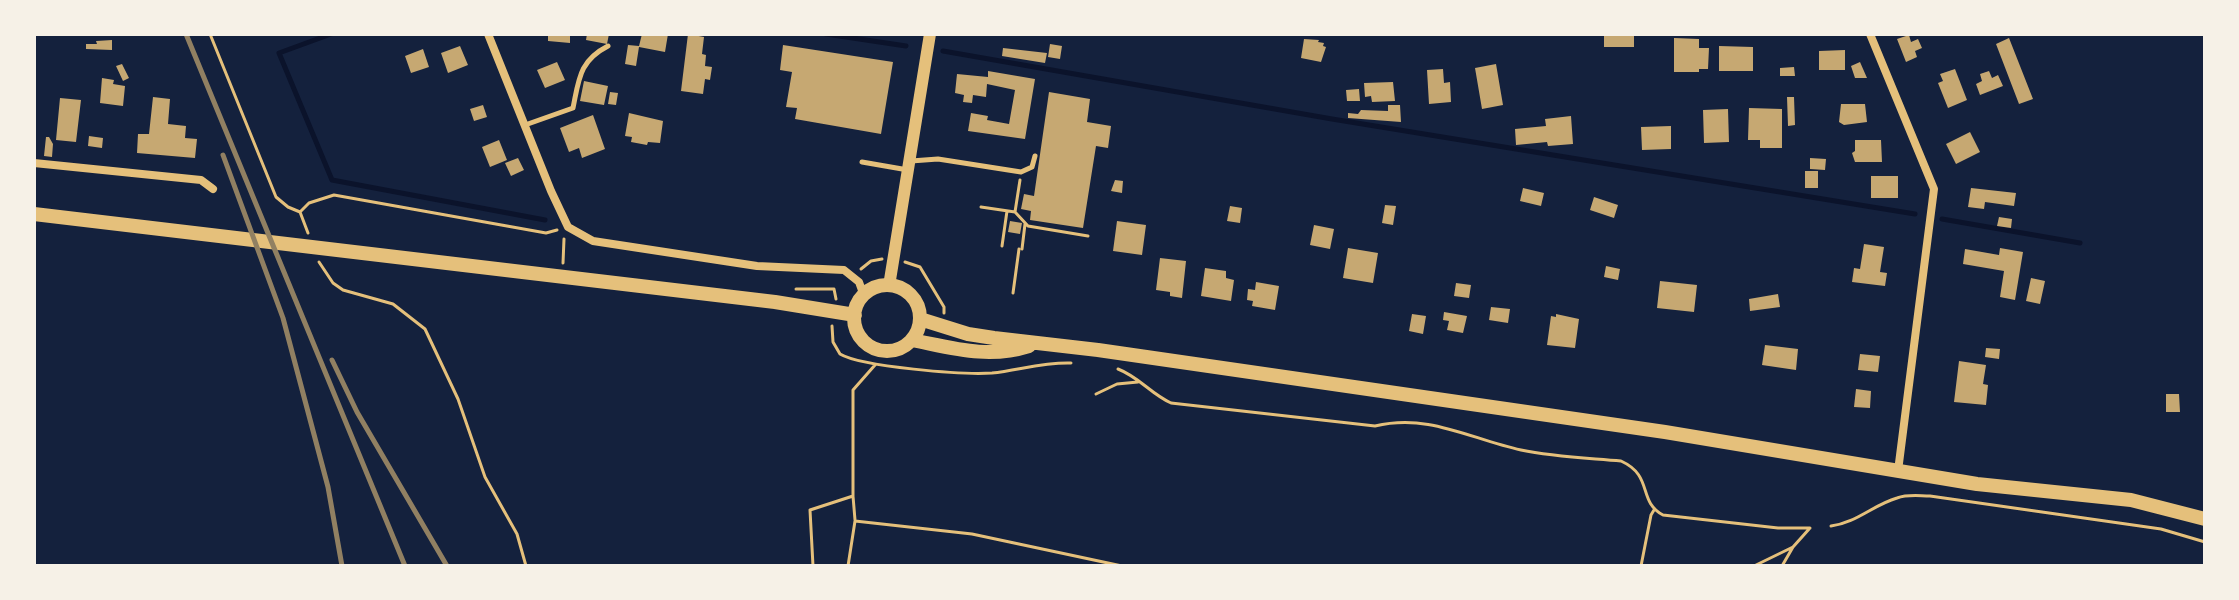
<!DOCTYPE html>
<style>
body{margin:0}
#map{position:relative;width:2239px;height:600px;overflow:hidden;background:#14213d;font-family:"Archivo Narrow",sans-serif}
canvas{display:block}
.frame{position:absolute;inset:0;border:36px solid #f6f1e7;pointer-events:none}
</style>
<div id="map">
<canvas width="2239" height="600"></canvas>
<div class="frame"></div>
</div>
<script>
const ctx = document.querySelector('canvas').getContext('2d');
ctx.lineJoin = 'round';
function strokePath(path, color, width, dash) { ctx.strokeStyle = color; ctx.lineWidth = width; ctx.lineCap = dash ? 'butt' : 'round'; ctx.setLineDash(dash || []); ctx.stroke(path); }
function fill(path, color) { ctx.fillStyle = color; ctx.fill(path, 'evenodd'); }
strokePath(new Path2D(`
 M 331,34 L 279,53 L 332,180 L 545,220
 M 826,34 L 906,46
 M 943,51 L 1332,119 L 1915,214
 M 1942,219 L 2080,243`), '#0b132b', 5);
fill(new Path2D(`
 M 548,34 L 570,34 L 570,43 L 548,41 Z
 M 587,34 L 609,34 L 607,44 L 586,40 Z
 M 642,34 L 668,34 L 665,52 L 639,47 L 636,66 L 625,64 L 628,45 L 639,46 Z
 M 688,34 L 704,37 L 702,54 L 706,55 L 705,66 L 712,67 L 710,80 L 705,79 L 703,94 L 681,91 Z
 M 1604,34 L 1634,34 L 1634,47 L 1604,47 Z
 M 1909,35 L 1911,42 L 1918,39 L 1922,48 L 1915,51 L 1917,57 L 1906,62 L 1897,39 Z
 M 1674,38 L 1699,39 L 1699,48 L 1709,48 L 1708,69 L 1699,69 L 1699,72 L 1674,72 Z
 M 2009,38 L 2033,99 L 2019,104 L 1996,44 Z
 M 1304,39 L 1319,40 L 1318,42 L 1324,43 L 1323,46 L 1326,47 L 1321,62 L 1301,58 Z
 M 112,40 L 112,50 L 86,49 L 86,44 L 97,44 L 96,41 Z
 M 1050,44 L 1062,46 L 1060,59 L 1048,57 Z
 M 783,45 L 893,62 L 881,134 L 795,119 L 797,108 L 786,107 L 792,72 L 780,70 Z
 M 460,46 L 468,65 L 448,73 L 441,53 Z
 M 1719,46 L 1753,47 L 1753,71 L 1719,71 Z
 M 1003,48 L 1047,53 L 1045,63 L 1002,56 Z
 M 423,49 L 429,67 L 411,73 L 405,56 Z
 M 1845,50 L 1845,70 L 1819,70 L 1819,51 Z
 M 557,62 L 565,80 L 545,88 L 537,70 Z
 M 1860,62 L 1867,78 L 1855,78 L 1851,66 Z
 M 122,64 L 129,78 L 123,81 L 116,66 Z
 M 1496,64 L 1503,105 L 1482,109 L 1475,68 Z
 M 1794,67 L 1795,76 L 1780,76 L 1780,68 Z
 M 1443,69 L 1444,83 L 1450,82 L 1451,102 L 1429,104 L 1427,70 Z
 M 1955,69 L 1967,100 L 1948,108 L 1938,83 L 1943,81 L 1940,74 Z
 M 988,71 L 1035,79 L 1025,139 L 968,131 L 971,113 L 988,116 L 987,120 L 1009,124 L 1015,90 L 987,84 L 986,97 L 973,95 L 972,103 L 963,102 L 964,95 L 955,93 L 957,74 L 988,77 Z
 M 1989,71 L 1992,78 L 1998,75 L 2003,86 L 1980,95 L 1976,84 L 1982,81 L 1980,74 Z
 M 102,78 L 114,80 L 113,84 L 125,86 L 123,106 L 100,103 Z
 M 584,81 L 608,86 L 604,105 L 580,101 Z
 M 1393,82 L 1395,101 L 1372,102 L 1371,96 L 1365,97 L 1364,83 Z
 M 1359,89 L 1360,101 L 1347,101 L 1346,90 Z
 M 610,92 L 618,93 L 616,105 L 608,104 Z
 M 1049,92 L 1090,99 L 1087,122 L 1111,126 L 1108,148 L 1096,146 L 1083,228 L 1030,220 L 1031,211 L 1021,209 L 1024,194 L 1034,196 Z
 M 153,97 L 170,99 L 168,124 L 186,126 L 185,138 L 197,139 L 195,158 L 137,153 L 138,134 L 149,134 Z
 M 1787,97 L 1794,97 L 1795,125 L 1788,126 Z
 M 60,98 L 81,100 L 76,142 L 56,140 Z
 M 1841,104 L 1865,104 L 1867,122 L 1844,125 L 1839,122 Z
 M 483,105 L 487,117 L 474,121 L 470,109 Z
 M 1388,105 L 1400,105 L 1401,122 L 1348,118 L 1348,113 L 1358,114 L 1361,110 L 1388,111 Z
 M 1749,108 L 1782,109 L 1782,148 L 1760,148 L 1760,140 L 1748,140 Z
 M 1728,109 L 1729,142 L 1704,143 L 1703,110 Z
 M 629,113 L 663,121 L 660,143 L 648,142 L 647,145 L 631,142 L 632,137 L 625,136 Z
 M 593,115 L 605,149 L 582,158 L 579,148 L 569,152 L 560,128 Z
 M 1571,116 L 1573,144 L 1548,146 L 1547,142 L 1516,145 L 1515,129 L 1546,126 L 1545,119 Z
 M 1671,126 L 1671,149 L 1642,150 L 1641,127 Z
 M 1970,132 L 1980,152 L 1956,164 L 1946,144 Z
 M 89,136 L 103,138 L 102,148 L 88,146 Z
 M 46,137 L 49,137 L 53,144 L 52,157 L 44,156 Z
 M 499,140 L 507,160 L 490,167 L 482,147 Z
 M 1855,140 L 1881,140 L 1882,162 L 1855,162 L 1852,153 L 1855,151 Z
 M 518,158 L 524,170 L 511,176 L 505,163 Z
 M 1810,158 L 1826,159 L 1825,170 L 1810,169 Z
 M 1805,171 L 1818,171 L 1818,188 L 1805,188 Z
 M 1871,176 L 1898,176 L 1898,198 L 1871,198 Z
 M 1115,180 L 1123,181 L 1122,193 L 1111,191 Z
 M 1523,188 L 1544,193 L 1541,206 L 1520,201 Z
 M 1971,188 L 2016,193 L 2014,206 L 1985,202 L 1984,209 L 1968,207 Z
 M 1594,197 L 1618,205 L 1614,218 L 1590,210 Z
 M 1385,205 L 1396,206 L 1393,225 L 1382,223 Z
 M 1230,206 L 1242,208 L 1240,223 L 1227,221 Z
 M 1999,217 L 2012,219 L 2011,228 L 1997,226 Z
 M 1010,221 L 1022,223 L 1020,234 L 1008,232 Z
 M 1117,221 L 1146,225 L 1142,255 L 1113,251 Z
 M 1314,225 L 1334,229 L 1330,249 L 1310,245 Z
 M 1864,244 L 1884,247 L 1880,272 L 1887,273 L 1885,286 L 1852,282 L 1854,268 L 1860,269 Z
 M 1348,248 L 1378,253 L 1373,283 L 1343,278 Z
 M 2000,248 L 2023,252 L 2015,300 L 2000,297 L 2004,271 L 1963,264 L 1965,249 L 1999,255 Z
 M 1160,258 L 1186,261 L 1182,298 L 1170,296 L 1170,292 L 1156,290 Z
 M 1606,266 L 1620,269 L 1618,280 L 1604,277 Z
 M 1205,268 L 1226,271 L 1226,278 L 1234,280 L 1231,301 L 1201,296 Z
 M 2031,278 L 2045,281 L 2040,304 L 2026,301 Z
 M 1660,281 L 1697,285 L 1694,312 L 1657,308 Z
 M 1256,282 L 1279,286 L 1275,310 L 1252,306 L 1253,301 L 1247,300 L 1248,289 L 1255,290 Z
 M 1456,283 L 1471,285 L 1469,298 L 1454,296 Z
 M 1778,294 L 1780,307 L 1750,311 L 1749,299 Z
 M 1491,307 L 1510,309 L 1508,323 L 1489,320 Z
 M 1444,312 L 1467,316 L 1463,333 L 1447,330 L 1449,321 L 1443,320 Z
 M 1412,314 L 1426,316 L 1423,334 L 1409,331 Z
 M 1556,314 L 1579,319 L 1575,348 L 1547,345 L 1551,316 L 1556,317 Z
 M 1765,345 L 1798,349 L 1796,370 L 1762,365 Z
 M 1986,348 L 2000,349 L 1999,359 L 1985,357 Z
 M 1860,354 L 1880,356 L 1878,372 L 1858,370 Z
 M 1959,361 L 1986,365 L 1983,384 L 1988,385 L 1986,405 L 1954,402 Z
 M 1856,389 L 1871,391 L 1870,408 L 1854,407 Z
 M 2166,394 L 2179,394 L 2180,412 L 2166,412 Z`), '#c6a872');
strokePath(new Path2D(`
 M 210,34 L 276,197 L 288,207 L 300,212
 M 1020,180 L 1015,212 L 1028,226 L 1088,236
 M 981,207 L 1015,212
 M 308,233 L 300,212 L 309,203 L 334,195 L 546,233 L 557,230
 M 1002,246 L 1007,211
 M 1022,249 L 1025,224
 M 319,262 L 333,283 L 343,290 L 393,304 L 425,329 L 458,399 L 485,477 L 517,534 L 526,566
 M 905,262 L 920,267 L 944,307 L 944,313
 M 563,263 L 564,239
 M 861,269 L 871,261 L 882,259
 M 796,289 L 834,289 L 836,299
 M 1013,293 L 1019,249
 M 832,326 L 833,342 L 840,354 C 862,367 964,375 992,373 C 1019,370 1044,362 1071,363
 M 1118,369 C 1139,377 1151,394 1171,403 L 1375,426 C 1429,413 1470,439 1521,450 C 1554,457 1588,458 1621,461 C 1654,476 1637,501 1663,515 L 1778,528 L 1810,528
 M 1096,394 L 1117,384 L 1138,382
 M 853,496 L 855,520
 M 1831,526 C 1856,523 1873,505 1897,498 C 1908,494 1919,496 1930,496 L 2161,529 L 2205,542
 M 813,566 L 810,510 L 853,496 L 853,390 L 875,365
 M 848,566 L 855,521 L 972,534 L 1122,566
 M 1641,566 L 1651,515 L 1654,510
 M 1754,566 L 1793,547
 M 1782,566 L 1793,547 L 1810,528`), '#e5c07b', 3);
strokePath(new Path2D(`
 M 525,125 L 573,108 C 579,79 579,61 608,46
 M 911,161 L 938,159 L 1021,172 L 1032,167 L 1035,156
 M 862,162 L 908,170`), '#e5c07b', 5);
strokePath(new Path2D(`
 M 488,34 L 551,191 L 568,227 L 593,241 L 757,266 L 844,270 L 859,282 L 864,296
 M 1870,34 L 1934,189 L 1898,471
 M 34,163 L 201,180 L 213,189`), '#e5c07b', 8);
strokePath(new Path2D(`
 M 889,286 L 930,34`), '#e5c07b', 12);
strokePath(new Path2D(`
 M 34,214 L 775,302 L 855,315
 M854 318a33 33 0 1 1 66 0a33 33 0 1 1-66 0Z
 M 920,319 L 968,334 L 994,338 L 1098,350 L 1665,432 L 1977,484 L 2131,500 L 2205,519
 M 912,340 C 953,348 988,359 1029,346`), '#e5c07b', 14);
strokePath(new Path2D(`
 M 186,34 L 405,566
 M 223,155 L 283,318 L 328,487 L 342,566
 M 332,360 L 357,412 L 447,566`), '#918062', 5);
</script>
